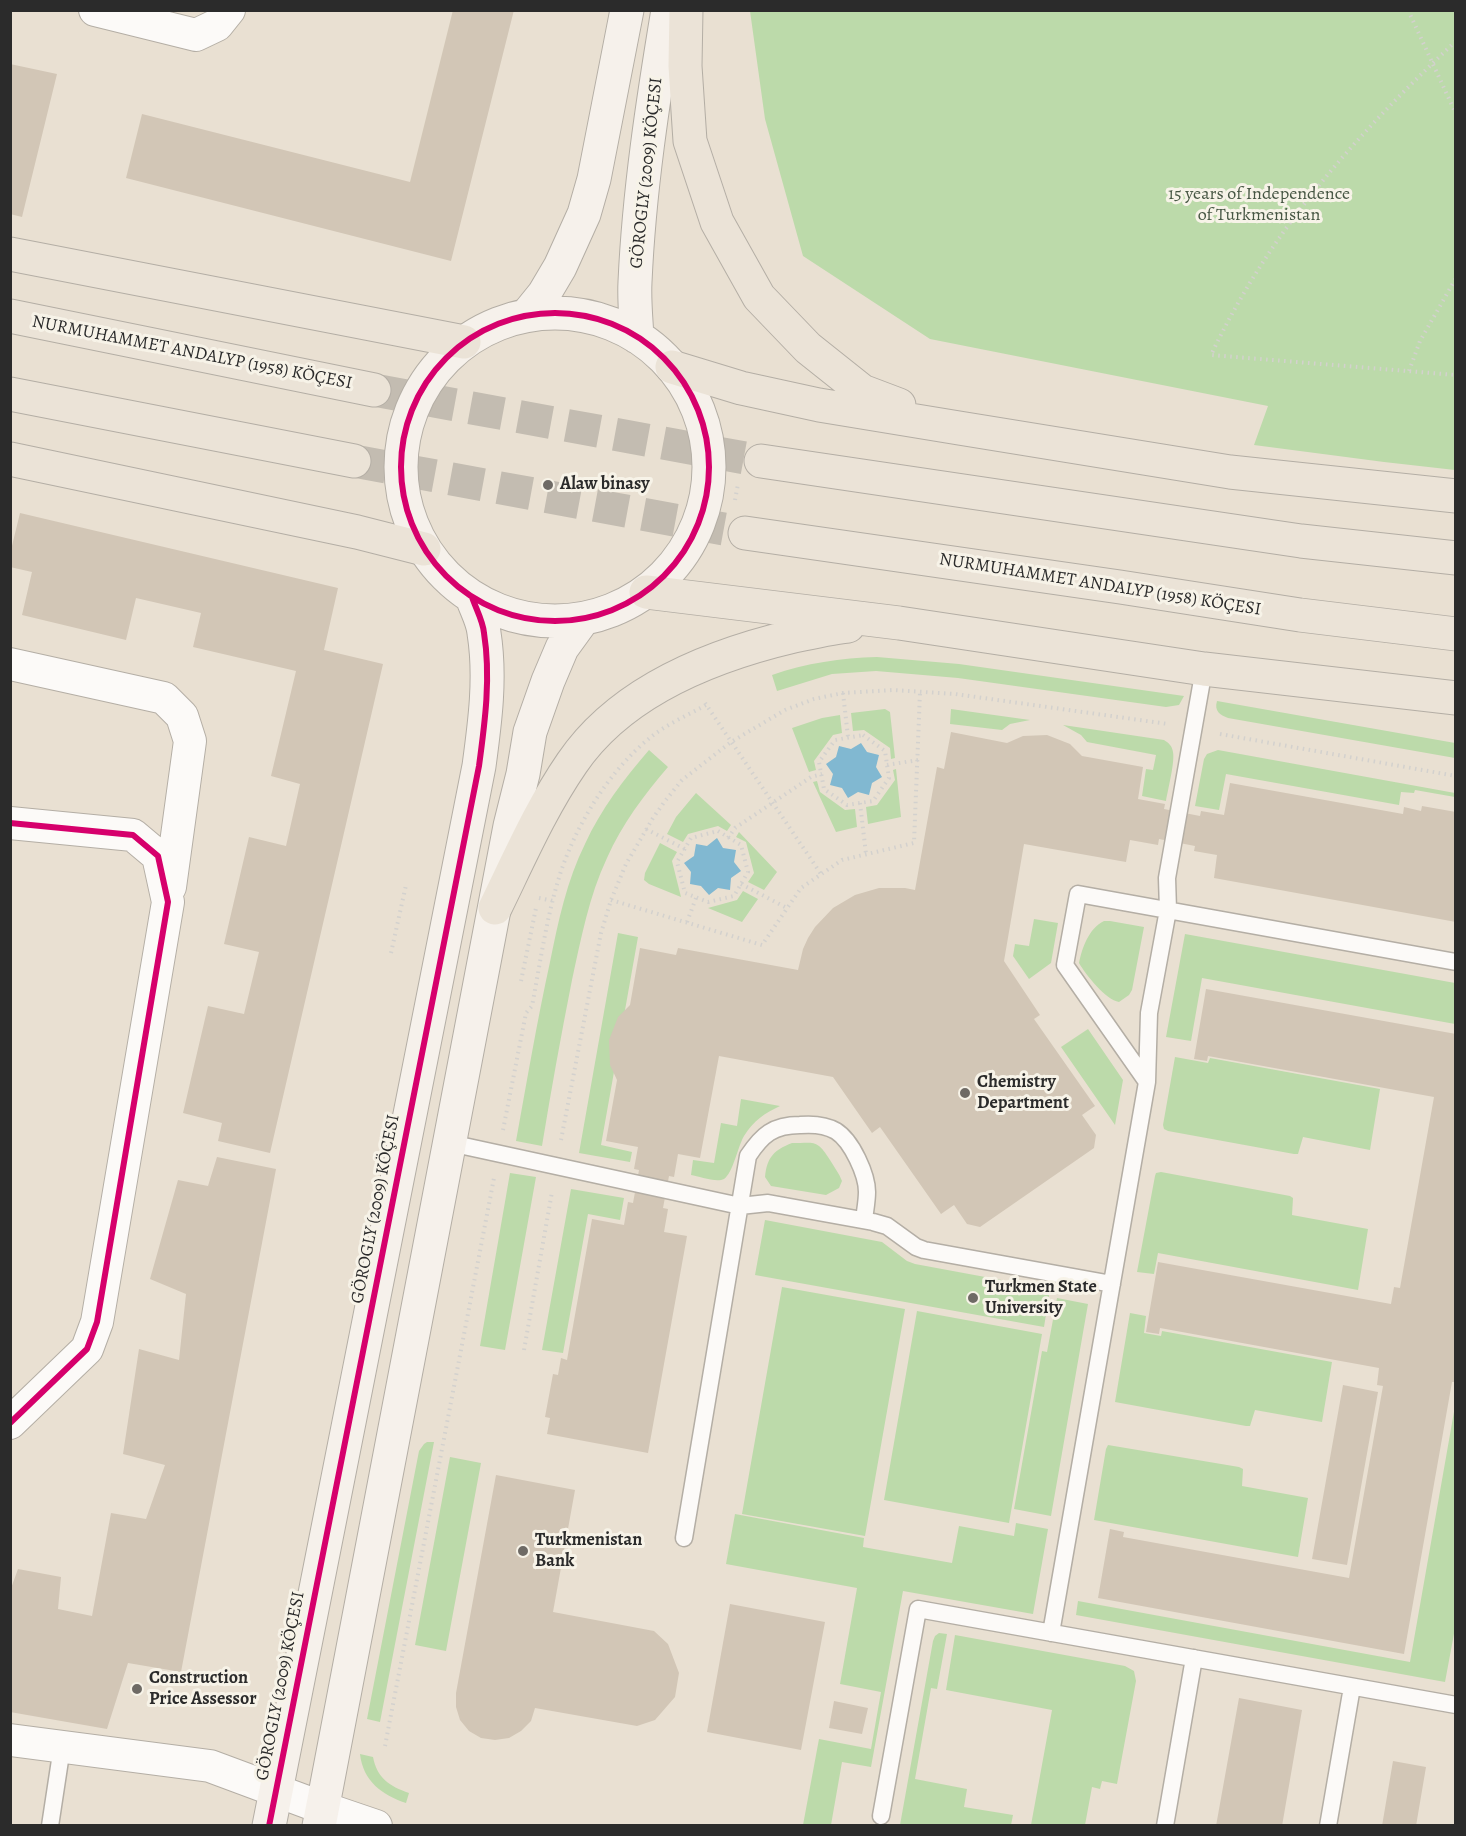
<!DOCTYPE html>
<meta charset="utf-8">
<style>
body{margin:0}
#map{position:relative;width:1466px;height:1836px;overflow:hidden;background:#e9e0d2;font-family:Alegreya,serif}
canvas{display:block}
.frame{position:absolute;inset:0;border:12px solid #2b2b2b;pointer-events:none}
</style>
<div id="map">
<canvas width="1466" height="1836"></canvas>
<div class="frame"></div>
</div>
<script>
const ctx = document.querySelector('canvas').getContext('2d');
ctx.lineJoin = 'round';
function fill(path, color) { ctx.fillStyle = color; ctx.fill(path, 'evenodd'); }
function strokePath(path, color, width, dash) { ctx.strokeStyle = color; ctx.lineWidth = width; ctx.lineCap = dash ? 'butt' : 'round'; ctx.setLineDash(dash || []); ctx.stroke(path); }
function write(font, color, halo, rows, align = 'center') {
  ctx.font = font + ' Alegreya,serif'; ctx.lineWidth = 6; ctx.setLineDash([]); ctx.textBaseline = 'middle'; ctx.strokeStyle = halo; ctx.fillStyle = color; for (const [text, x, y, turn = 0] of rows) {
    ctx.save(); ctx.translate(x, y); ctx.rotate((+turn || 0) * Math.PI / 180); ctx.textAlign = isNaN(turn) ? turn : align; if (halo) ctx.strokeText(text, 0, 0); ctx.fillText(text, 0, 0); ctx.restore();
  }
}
fill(new Path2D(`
 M 750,11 L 1455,11 L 1455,470 L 1384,462 L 1254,445 L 1268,406 L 930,339 L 803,256 L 765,119 Z
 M 877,657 L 959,664 L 1184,696 L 1179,705 L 1166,707 L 958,678 L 876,671 L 832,674 L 777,691 L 772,675 C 806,663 841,658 877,657 Z
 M 1217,701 L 1455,743 L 1455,758 L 1228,718 C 1220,715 1214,711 1217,701 Z
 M 885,709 L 890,712 L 895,758 L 891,759 L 890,748 L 864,730 L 853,731 L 851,713 Z
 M 951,709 L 1030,720 L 1010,724 L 1002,730 L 950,724 Z
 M 840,715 L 842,733 L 833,735 L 814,761 L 816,770 L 809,772 L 792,728 L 822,718 Z
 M 1063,725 L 1164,740 C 1169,743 1172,746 1173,752 C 1175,762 1168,789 1166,801 L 1142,796 L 1146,769 L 1153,770 L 1156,755 L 1087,742 L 1081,735 Z
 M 649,750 L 668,767 C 644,795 622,824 607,858 C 589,896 581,939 572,980 C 561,1035 551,1091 542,1146 L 516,1141 C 527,1081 537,1021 550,962 C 558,922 567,880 585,844 C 601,809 624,779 649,750 Z
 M 1218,750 L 1455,793 L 1455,797 L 1415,790 L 1414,793 L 1401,792 L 1399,805 L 1226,774 L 1219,810 L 1195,806 L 1204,759 L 1207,754 Z
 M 896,769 L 901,817 L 868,824 L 866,807 L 877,805 L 895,780 L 893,770 Z
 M 817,781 L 820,792 L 845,810 L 855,809 L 857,827 L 836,832 L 813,782 Z
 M 696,793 L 731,825 L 727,831 L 718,826 L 688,834 L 683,842 L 667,834 L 676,817 Z
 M 739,832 L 777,872 L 764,890 L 748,882 L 754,873 L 746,842 L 736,837 Z
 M 660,843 L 677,852 L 672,861 L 681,897 L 649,884 L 644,880 L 645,873 Z
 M 743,891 L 758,899 L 742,922 L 708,908 L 737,900 Z
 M 1034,919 L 1058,923 L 1051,963 L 1029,979 L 1013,956 L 1015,944 L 1029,946 Z
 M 1104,921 L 1110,921 L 1144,927 L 1132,990 L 1129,995 L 1119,1002 C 1106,1000 1086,975 1079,963 C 1082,948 1089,928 1104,921 Z
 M 618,933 L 638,937 L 601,1145 L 632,1152 L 630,1162 L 579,1153 Z
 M 1185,934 L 1455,983 L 1455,1024 L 1202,978 L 1191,1041 L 1166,1037 Z
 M 1088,1029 L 1123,1080 L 1115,1125 L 1061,1047 Z
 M 1175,1057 L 1208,1063 L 1210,1058 L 1380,1089 L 1370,1150 L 1303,1137 L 1298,1154 L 1294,1154 L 1168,1131 L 1164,1129 L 1163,1125 Z
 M 741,1099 L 780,1106 C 765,1113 753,1121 744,1136 C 738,1146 733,1173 724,1179 C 716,1183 699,1176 691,1175 L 693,1160 L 714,1163 L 721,1123 L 737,1126 Z
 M 792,1143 C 815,1143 817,1139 830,1160 C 834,1167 839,1173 842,1181 L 839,1188 L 826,1195 L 771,1186 L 765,1177 C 767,1157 774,1150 792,1143 Z
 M 1161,1172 L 1290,1196 L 1293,1198 L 1292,1215 L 1368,1229 L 1358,1290 L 1158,1253 L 1154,1274 L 1137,1272 L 1155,1176 L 1156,1173 Z
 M 510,1173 L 536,1177 L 505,1350 L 480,1346 Z
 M 571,1189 L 624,1198 L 620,1220 L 588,1214 L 563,1353 L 542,1350 Z
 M 765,1220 L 882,1242 L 907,1261 L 915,1264 L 1050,1289 L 1044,1327 L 755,1275 Z
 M 782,1287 L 905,1309 L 865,1536 L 742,1514 Z
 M 1057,1298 L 1088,1304 L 1051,1516 L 1014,1509 L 1042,1351 L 1047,1352 Z
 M 917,1311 L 1042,1334 L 1009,1523 L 884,1500 Z
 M 1130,1313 L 1146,1316 L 1144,1333 L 1161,1336 L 1162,1331 L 1332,1362 L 1322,1422 L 1255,1410 L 1250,1426 L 1246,1426 L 1115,1402 Z
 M 1455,1406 L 1456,1623 L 1445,1682 L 1076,1615 L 1078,1601 L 1410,1662 Z
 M 427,1442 L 434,1442 L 380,1722 L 367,1719 L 419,1451 L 424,1444 Z
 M 1108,1445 L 1239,1467 L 1243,1469 L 1242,1486 L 1308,1498 L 1298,1557 L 1094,1520 L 1106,1449 Z
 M 450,1457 L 481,1463 L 446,1651 L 415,1645 Z
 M 735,1514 L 864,1538 L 863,1547 L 952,1563 L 959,1526 L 1014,1536 L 1016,1523 L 1048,1529 L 1033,1614 L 903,1591 L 871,1767 L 842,1762 L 831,1825 L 803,1825 L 819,1739 L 871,1749 L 881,1692 L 840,1684 L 857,1588 L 726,1564 Z
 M 939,1633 L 947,1634 L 937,1689 L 931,1688 L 915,1779 L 967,1789 L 964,1807 L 1013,1815 L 1011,1825 L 900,1825 L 933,1641 L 935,1636 Z
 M 955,1635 L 1125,1666 L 1134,1671 L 1136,1681 L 1117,1784 L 1102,1781 L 1100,1789 L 1092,1787 L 1085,1825 L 1031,1825 L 1052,1710 L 946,1690 Z
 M 360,1754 L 373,1757 C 377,1778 389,1786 409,1793 L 406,1803 C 382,1795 363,1781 360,1754 Z`), '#bcdaaa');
fill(new Path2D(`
 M 861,743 L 867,752 L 879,755 L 876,767 L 882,777 L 872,783 L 869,795 L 858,792 L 848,798 L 842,788 L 830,785 L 833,774 L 826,764 L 836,757 L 839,746 L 851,749 Z
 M 717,838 L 723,848 L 736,850 L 734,862 L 741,871 L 731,878 L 730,890 L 718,888 L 709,895 L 701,886 L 690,884 L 691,872 L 684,863 L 694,856 L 696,844 L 707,846 Z`), '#81b8d1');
fill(new Path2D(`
 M 453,10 L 514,10 L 451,261 L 126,178 L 142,114 L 410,182 Z
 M 10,64 L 57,74 L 22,217 L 10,214 Z
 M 20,513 L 338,588 L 324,650 L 383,664 L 270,1153 L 218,1141 L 222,1123 L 183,1113 L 208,1006 L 244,1014 L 259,952 L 224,944 L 249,837 L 286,846 L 300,784 L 271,776 L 296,671 L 193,647 L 201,613 L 136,598 L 126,640 L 22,615 L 32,572 L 10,567 L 10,554 Z
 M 951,732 L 1007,743 L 1023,736 L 1047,735 L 1070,744 L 1082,756 L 1143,767 L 1138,799 L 1165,804 L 1164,809 L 1200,816 L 1201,811 L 1224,815 L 1230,783 L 1403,814 L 1404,807 L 1421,811 L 1422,806 L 1456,812 L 1456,922 L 1214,878 L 1217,855 L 1194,851 L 1195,846 L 1159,839 L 1158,845 L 1130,840 L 1126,862 L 1024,844 L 1004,961 L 1040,1015 L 1034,1019 L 1095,1106 L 1082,1115 L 1096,1135 L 1094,1148 L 980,1227 L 967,1224 L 954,1205 L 941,1214 L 880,1127 L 872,1133 L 833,1077 L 719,1056 L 700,1158 L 678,1154 L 674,1177 L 669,1176 L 663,1208 L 668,1209 L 664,1232 L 687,1236 L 648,1453 L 547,1434 L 550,1418 L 545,1417 L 553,1374 L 558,1375 L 561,1358 L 567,1360 L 592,1219 L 624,1225 L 628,1202 L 633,1203 L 639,1170 L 634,1169 L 638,1147 L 606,1141 L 617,1080 L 610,1065 L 609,1040 L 618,1017 L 630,1005 L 640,948 L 676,955 L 678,948 L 798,970 L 803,949 L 808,938 L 815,927 L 833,908 L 855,895 L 879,888 L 905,888 L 915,890 L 937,767 L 944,769 Z
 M 1206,989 L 1456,1034 L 1456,1382 L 1452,1382 L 1404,1654 L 1098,1598 L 1110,1529 L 1124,1532 L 1123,1537 L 1349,1578 L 1383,1386 L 1377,1385 L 1379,1368 L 1160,1328 L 1159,1334 L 1146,1332 L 1158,1262 L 1391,1304 L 1394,1287 L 1400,1288 L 1434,1097 L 1208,1056 L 1207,1061 L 1194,1059 Z
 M 217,1157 L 276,1169 L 181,1672 L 128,1663 L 107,1729 L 10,1712 L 10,1591 L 18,1569 L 61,1577 L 58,1609 L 92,1616 L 111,1513 L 146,1519 L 165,1465 L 123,1454 L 139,1349 L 179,1360 L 186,1294 L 150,1279 L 178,1180 L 208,1186 Z
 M 1343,1385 L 1378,1392 L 1347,1565 L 1312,1559 Z
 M 496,1475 L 575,1490 L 553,1612 L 654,1631 L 668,1644 L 679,1673 L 675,1697 L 655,1720 L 637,1726 L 535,1708 L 531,1721 L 521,1731 L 509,1738 L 495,1740 L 481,1738 L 469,1731 L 460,1720 L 456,1707 L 456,1693 Z
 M 730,1604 L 825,1622 L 801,1750 L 707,1732 Z
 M 1239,1698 L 1302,1710 L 1282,1826 L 1216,1826 Z
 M 834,1701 L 868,1708 L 862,1734 L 829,1728 Z
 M 1393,1761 L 1426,1767 L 1416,1826 L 1382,1826 Z`), '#d2c6b6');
strokePath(new Path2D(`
 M 374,390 L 761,461
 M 354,461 L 745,533`), '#c3bcb1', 33, [33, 16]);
const lane = new Path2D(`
 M 1147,1082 L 1065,965 L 1078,894 L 1456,962
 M 450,1143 L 740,1206 L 768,1203 L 873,1222 L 887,1226 L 916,1247 L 924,1250 L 1112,1284
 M 684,1538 L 748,1156 C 762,1135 773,1125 800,1125 C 812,1124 826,1125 836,1131 C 852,1141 867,1175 867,1192 C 867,1201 865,1211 864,1220
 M 1051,1633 L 1147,1082 L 1149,1013 L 1168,910 L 1167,878 L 1204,669
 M 881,1816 L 918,1609 L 1456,1705
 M 50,1826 L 62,1747
 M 1165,1826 L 1194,1658
 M 1328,1826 L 1352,1687`);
const street = new Path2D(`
 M 95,10 L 196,35 L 217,25 L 229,10
 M 10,664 L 164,698 L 182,716 L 190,741 L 170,887
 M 10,823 L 133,835 L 158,856 L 168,902 L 97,1322 L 87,1349 L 10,1423
 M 10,1740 L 210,1766 L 323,1808 L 376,1826`);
const secondary = new Path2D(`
 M401 467a154 154 0 1 1 308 0a154 154 0 1 1-308 0Z
 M 527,315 L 544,294 L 560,267 L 584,214 L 594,179 L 627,10
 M 637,337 C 636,319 634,300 635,282 C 639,191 653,100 668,10
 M 269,1826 L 479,766 C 485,722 491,677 484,633 C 483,621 476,609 472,597
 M 319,1826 L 510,826 L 523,774 L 530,732 L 548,681 L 562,648 L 583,619`);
const primary = new Path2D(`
 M 686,10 L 685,66 L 690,141 L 717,222 L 759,297 L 808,348 L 862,391 L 899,405
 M 10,254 L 464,342
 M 10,316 L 374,390
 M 672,367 L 741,388 L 819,405 L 959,428 L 1230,472 L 1456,496
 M 10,394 L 354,461
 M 10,459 L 357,532 L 424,549
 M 761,461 L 1301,541 L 1456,558
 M 745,533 L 1120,587 L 1300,615 L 1456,634
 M 646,592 L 899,623 L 1204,669 L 1456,698
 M 495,908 C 519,859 541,808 572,763 C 621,691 713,655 794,636 C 812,632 830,628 848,626`);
strokePath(lane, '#b4aea5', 19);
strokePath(street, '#b4aea5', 34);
strokePath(secondary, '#b4aea5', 35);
strokePath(primary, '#b4aea5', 35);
strokePath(new Path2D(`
 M 1408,10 L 1456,114
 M 1456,41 C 1355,136 1271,229 1211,355 L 1456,375
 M 1409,371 L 1420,341 L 1456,278
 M 735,500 L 738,484
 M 843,693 L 848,737
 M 705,703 L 821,874
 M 1220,734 L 1456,776
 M 863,735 L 885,751 L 889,778 L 873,801 L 847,805 L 824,789 L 819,762 L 835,740 Z
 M 887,765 L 918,760
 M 860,803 L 866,854
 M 646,829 L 685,849
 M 718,831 L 741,845 L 748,872 L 734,896 L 708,902 L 685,893 L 677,862 L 691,838 Z
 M 728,838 L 735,828 L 811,777 L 822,774
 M 741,884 L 787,908
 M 539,898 L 554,901
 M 611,900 L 762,945 L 801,888 L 842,860 L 914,843 L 920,692
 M 687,922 L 696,898
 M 391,953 L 406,885
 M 521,981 L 536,908
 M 503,1130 L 526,1013 L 532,1006 C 540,964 546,921 558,881 C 573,829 609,770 651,737 C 667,724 688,715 706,705
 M 561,1140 L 601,933 L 611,900 L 626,864 L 653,818 L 665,801 L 682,780 L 731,742 L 785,710 L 814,699 L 843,693 L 893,690 L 955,694 L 1168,724
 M 524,1350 L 552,1192
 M 385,1746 L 494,1178`), '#d3d1ce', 4, [1.5, 4.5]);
strokePath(lane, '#fcfaf8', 16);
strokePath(street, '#fcfaf8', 32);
strokePath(secondary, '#f6f1eb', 33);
strokePath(primary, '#ebe3d7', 33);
strokePath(new Path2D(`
 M401 467a154 154 0 1 1 308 0a154 154 0 1 1-308 0Z
 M 10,823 L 133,835 L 158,856 L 168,902 L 97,1322 L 87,1349 L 10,1423
 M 269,1826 L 479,766 C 485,722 491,677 484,633 C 483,621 476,609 472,597`), '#d6006c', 6);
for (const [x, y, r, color] of [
 [548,485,6,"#6e6a65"],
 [965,1093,6,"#6e6a65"],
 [973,1298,6,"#6e6a65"],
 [523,1551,6,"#6e6a65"],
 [137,1689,6,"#6e6a65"]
]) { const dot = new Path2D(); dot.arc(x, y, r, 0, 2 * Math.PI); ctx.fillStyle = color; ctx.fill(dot); strokePath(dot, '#f7f3e8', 2); }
write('18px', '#2b2b2b', '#f7f3e8', [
 ["GÖROGLY (2009) KÖÇESI",647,173,-84],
 ["NURMUHAMMET ANDALYP (1958) KÖÇESI",192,353,11],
 ["NURMUHAMMET ANDALYP (1958) KÖÇESI",1100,585,9],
 ["GÖROGLY (2009) KÖÇESI",376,1209,-79],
 ["GÖROGLY (2009) KÖÇESI",281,1686,-79]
]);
write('18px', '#465643', '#f7f3e8', [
 ["15 years of Independence",1259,195],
 ["of Turkmenistan",1259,216]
]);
write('bold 18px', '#2b2b2b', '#f7f3e8', [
 ["Alaw binasy",560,485],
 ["Chemistry",977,1083],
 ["Department",977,1104],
 ["Turkmen State",985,1288],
 ["University",985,1309],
 ["Turkmenistan",535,1541],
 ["Bank",535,1562],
 ["Construction",149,1679],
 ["Price Assessor",149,1700]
], 'left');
</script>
